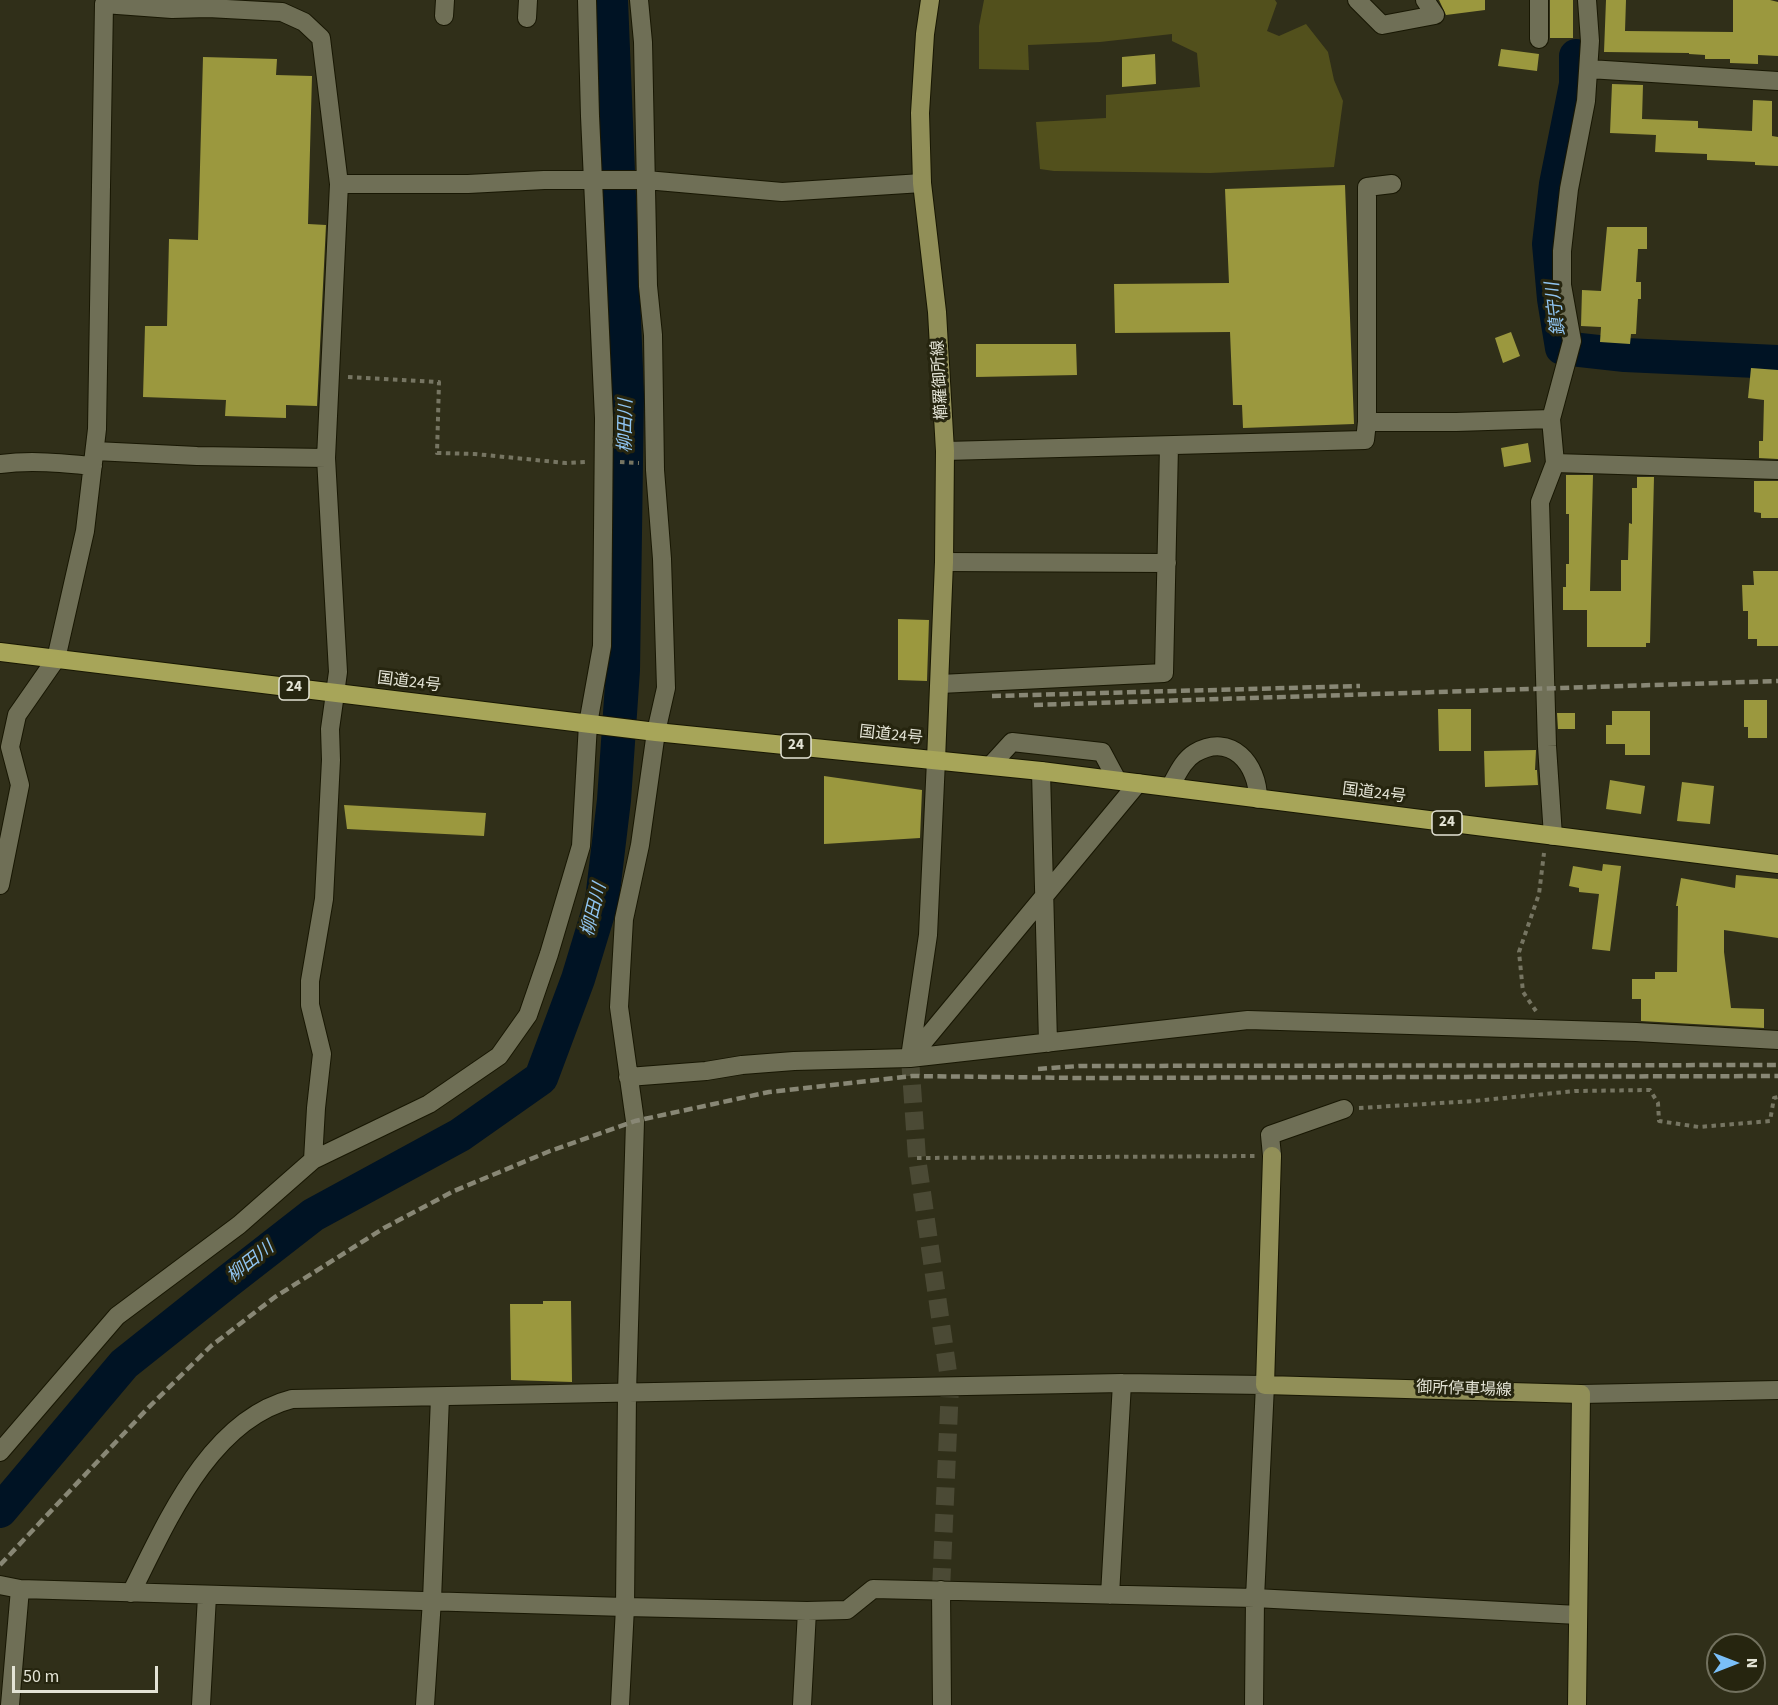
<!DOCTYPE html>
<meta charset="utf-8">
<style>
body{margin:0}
#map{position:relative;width:1778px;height:1705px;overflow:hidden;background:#302f19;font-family:"Source Sans 3",sans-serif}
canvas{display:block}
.north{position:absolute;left:1706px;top:1633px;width:60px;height:60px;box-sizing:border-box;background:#26250f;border:2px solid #72715e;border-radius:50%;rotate:90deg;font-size:16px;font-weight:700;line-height:24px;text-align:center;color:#e3e3d5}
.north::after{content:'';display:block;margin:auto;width:21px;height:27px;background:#7abff8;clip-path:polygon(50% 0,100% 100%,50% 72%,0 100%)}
.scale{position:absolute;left:12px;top:1666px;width:146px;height:27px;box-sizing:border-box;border:3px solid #e3e3d5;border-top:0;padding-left:8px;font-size:18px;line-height:21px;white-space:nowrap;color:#e3e3d5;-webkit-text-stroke:4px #26250f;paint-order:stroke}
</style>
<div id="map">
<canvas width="1778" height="1705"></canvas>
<div class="north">N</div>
<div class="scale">50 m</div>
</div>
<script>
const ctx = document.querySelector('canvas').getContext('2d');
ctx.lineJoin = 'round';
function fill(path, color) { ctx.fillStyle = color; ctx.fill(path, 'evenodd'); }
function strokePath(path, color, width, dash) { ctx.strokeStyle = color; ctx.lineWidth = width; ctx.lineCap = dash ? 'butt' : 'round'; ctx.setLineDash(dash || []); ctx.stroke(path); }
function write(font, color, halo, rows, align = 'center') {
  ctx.font = font + ' "Source Sans 3","Noto Sans JP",sans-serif'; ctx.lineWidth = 6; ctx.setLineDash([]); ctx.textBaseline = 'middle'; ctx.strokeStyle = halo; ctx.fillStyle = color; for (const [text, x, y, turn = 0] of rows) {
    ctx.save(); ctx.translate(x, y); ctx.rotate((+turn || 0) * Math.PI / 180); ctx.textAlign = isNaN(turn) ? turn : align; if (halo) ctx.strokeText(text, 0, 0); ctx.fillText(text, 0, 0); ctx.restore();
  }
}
fill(new Path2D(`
 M 984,0 L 1275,0 L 1277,3 L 1267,31 L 1279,36 L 1306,24 L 1328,52 L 1334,80 L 1343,101 L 1334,167 L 1210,173 L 1054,171 L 1040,169 L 1036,122 L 1106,118 L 1106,95 L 1200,87 L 1197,53 L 1172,41 L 1172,34 L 1100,42 L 1028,45 L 1029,70 L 979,69 L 979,26 Z`), '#52501c');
strokePath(new Path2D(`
 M 1576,56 L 1576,84 L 1556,184 L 1549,244 L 1554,299 L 1562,348 L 1625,355 L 1778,362
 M 0,1511 L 124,1364 L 227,1282 L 313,1215 L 460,1135 L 541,1078 L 578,979 L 602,900 L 614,800 L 623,670 L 627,394 L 611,0`), '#001324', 34);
fill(new Path2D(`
 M 1439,0 L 1485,0 L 1485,10 L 1446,15 Z
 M 1550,0 L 1573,0 L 1573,38 L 1550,38 Z
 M 1606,0 L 1626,0 L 1625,31 L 1733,32 L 1733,0 L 1770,0 L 1778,2 L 1778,56 L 1758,55 L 1758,64 L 1730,63 L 1730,59 L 1705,59 L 1705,55 L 1689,54 L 1689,53 L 1604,52 Z
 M 1501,49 L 1539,54 L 1537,71 L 1498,66 Z
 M 1155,54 L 1156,84 L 1122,87 L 1122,57 Z
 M 203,57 L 277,59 L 276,75 L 312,76 L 308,224 L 326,225 L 317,406 L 286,405 L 286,418 L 225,416 L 226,400 L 143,397 L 145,326 L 167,326 L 169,239 L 198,240 Z
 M 1612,84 L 1643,85 L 1642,119 L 1698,121 L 1698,128 L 1752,131 L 1753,100 L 1772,101 L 1772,136 L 1778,137 L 1778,166 L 1755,165 L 1755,162 L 1707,160 L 1707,154 L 1655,152 L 1656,135 L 1610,133 Z
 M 1345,185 L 1354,424 L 1243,428 L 1242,405 L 1233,405 L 1230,332 L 1115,333 L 1114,284 L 1229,283 L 1225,189 Z
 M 1607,227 L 1647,227 L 1647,249 L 1638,249 L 1636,282 L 1641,282 L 1641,299 L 1638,299 L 1636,334 L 1631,334 L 1630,344 L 1600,342 L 1601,327 L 1581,326 L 1582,290 L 1601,291 Z
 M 1511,332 L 1520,356 L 1503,363 L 1495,338 Z
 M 976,344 L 1076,344 L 1077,375 L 976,377 Z
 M 1751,368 L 1778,370 L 1778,459 L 1759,458 L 1759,441 L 1763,441 L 1764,400 L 1748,398 Z
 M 1528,443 L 1531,462 L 1504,467 L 1501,448 Z
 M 1566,475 L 1593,475 L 1590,591 L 1621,591 L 1621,560 L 1628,560 L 1629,523 L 1632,524 L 1632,488 L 1637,488 L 1637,477 L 1654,477 L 1650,643 L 1646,643 L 1646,647 L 1587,647 L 1587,610 L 1563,610 L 1563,587 L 1566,587 L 1566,564 L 1569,564 L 1569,514 L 1566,514 Z
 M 1754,481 L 1778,481 L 1778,518 L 1761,518 L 1761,513 L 1754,512 Z
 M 1753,571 L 1778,571 L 1778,646 L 1757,646 L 1757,639 L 1748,639 L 1748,611 L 1743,611 L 1742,585 L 1754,585 Z
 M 898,619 L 929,620 L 927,681 L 898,680 Z
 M 1744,700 L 1767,700 L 1767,738 L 1748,738 L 1748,727 L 1744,727 Z
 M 1438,709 L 1471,709 L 1471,751 L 1439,751 Z
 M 1612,711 L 1650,711 L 1650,755 L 1625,755 L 1625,744 L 1606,744 L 1606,725 L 1612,725 Z
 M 1557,713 L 1575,713 L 1575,729 L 1558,729 Z
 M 1536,750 L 1535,770 L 1537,770 L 1538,785 L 1485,787 L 1484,751 Z
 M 824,776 L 922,790 L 920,838 L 824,844 Z
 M 1610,780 L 1645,786 L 1641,814 L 1606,809 Z
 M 1682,782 L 1714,786 L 1710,824 L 1677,821 Z
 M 344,805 L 486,813 L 484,836 L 347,829 Z
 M 1603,864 L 1621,866 L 1610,951 L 1592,949 L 1599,894 L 1579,892 L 1579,888 L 1569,886 L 1573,866 L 1602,871 Z
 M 1736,875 L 1778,879 L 1778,938 L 1724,930 L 1724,952 L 1731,1008 L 1764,1009 L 1764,1028 L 1641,1021 L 1641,999 L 1632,999 L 1632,979 L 1655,979 L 1655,972 L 1677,972 L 1678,906 L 1676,906 L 1681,878 L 1735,888 Z
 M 543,1301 L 571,1301 L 572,1382 L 511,1380 L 510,1304 L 543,1304 Z`), '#9b983e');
strokePath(new Path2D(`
 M 910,1058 L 917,1158 L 950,1386 L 941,1590`), '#4b4a35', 18, [18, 9]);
const minor = new Path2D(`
 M 1357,0 L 1382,25 L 1435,15 L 1425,0
 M 1539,0 L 1539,39
 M 1587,0 L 1590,41 L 1586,101 L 1569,189 L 1562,251 L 1562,285 L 1572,341 L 1551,419 L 1555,463 L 1778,470
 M 444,16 L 445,0
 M 527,18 L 528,0
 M 1589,69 L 1778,81
 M 339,184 L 468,184 L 544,180 L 646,180 L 782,192 L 922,183
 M 1367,422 L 1367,187 L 1392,184
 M 95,451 L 197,456 L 326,458
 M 945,451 L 1365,440 L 1367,422 L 1456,422 L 1551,419
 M 0,464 C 31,460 62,463 93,466
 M 944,562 L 1167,563
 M 940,684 L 1164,673 L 1169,446
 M 991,765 L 1012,742 L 1102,752 L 1117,780
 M 1041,771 L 1048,1043
 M 1170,787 C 1177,775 1183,760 1195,753 C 1231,732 1258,764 1258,799
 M 1553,836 L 1547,746 L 1540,502 L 1555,463
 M 0,885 L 20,785 L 10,747 L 17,715 L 56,659 L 85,531 L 97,429 L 104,4 L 172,9 L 208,8 L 282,12 L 304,22 L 321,38 L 339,184 L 326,458 L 338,672 L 330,729 L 331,760 L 324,899 L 310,981 L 310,1005 L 322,1054 L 316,1108 L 313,1160
 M 910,1057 L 928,935 L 936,760
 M 910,1058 L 1138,783
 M 628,1077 L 706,1071 L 742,1065 L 794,1061 L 910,1058 L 1248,1020 L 1636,1032 L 1778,1040
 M 1272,1156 L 1270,1135 L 1344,1109
 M 1581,1394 L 1778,1390
 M 0,1452 L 117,1316 L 239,1225 L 313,1160 L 429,1104 L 499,1056 L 528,1015 L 549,954 L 581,846 L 588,724 L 602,646 L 604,418 L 590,116 L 587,0
 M 0,1585 L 20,1589 L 625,1607 L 807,1611 L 847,1610 L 873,1589 L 1255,1598 L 1578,1615
 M 941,1590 L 942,1705
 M 131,1593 C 166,1524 209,1420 292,1399 L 1122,1383 L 1265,1385 L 1255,1598 L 1254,1705
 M 1110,1595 L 1122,1383
 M 10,1705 L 20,1589
 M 201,1705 L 207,1596
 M 425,1705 L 432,1600 L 440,1397
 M 620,1705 L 625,1607 L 627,1393 L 635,1121 L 619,1007 L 624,919 L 640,845 L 656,732 L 666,688 L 662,559 L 655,470 L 653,335 L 648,286 L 643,42 L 639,0
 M 802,1705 L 807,1611`);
const major = new Path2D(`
 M 930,0 L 925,34 L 920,113 L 922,183 L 937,312 L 945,451 L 944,562 L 936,760
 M 1272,1156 L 1265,1385 L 1581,1394 L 1577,1705`);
const highway = new Path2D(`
 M 0,652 L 656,732 L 1041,771 L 1778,864`);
strokePath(minor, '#181703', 20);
strokePath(major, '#181703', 20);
strokePath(highway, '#181703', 20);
strokePath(new Path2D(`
 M 348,377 L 439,382 L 437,453 L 475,454 L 566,463 L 585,462
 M 620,462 L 639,463
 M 1536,1011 L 1523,992 L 1519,952 L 1539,894 L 1544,853
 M 1359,1108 L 1474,1101 L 1575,1091 L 1650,1090 L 1658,1103 L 1659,1121 L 1699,1127 L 1770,1121 L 1774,1098 L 1778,1097
 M 917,1158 L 1256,1156`), '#767562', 4, [4.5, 4.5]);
strokePath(minor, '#6f6f56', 18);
strokePath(major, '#918f58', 18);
strokePath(highway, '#a7a559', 18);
strokePath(new Path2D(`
 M 992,696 L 1360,686
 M 1034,705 L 1778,681
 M 1038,1069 L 1079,1066 L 1778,1065
 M 0,1565 L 148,1408 L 211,1346 L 275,1297 L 384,1228 L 454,1191 L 550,1151 L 635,1121 L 769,1092 L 912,1076 L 1080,1078 L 1778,1076`), '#888775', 4.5, [9, 4.5]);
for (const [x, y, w] of [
 [294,688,30],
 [796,746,30],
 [1447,823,30]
]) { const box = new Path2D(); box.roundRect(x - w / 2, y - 12, w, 24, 4.5); ctx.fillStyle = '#26250f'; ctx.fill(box); strokePath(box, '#e3e3d5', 1.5); }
write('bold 15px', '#e3e3d5', null, [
 ["24",294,688],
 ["24",796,746],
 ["24",1447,823]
]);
write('16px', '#e3e3d5', '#26250f', [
 ["櫛羅御所線",941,380,-93],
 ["国道24号",409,683,7],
 ["国道24号",891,736,6],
 ["国道24号",1374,794,7],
 ["御所停車場線",1464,1390,2]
]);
write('italic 18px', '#90c5f2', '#26250f', [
 ["鎮守川",1557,309,-97],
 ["柳田川",627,426,-89],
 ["柳田川",595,910,-76],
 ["柳田川",251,1263,-38]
]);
</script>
